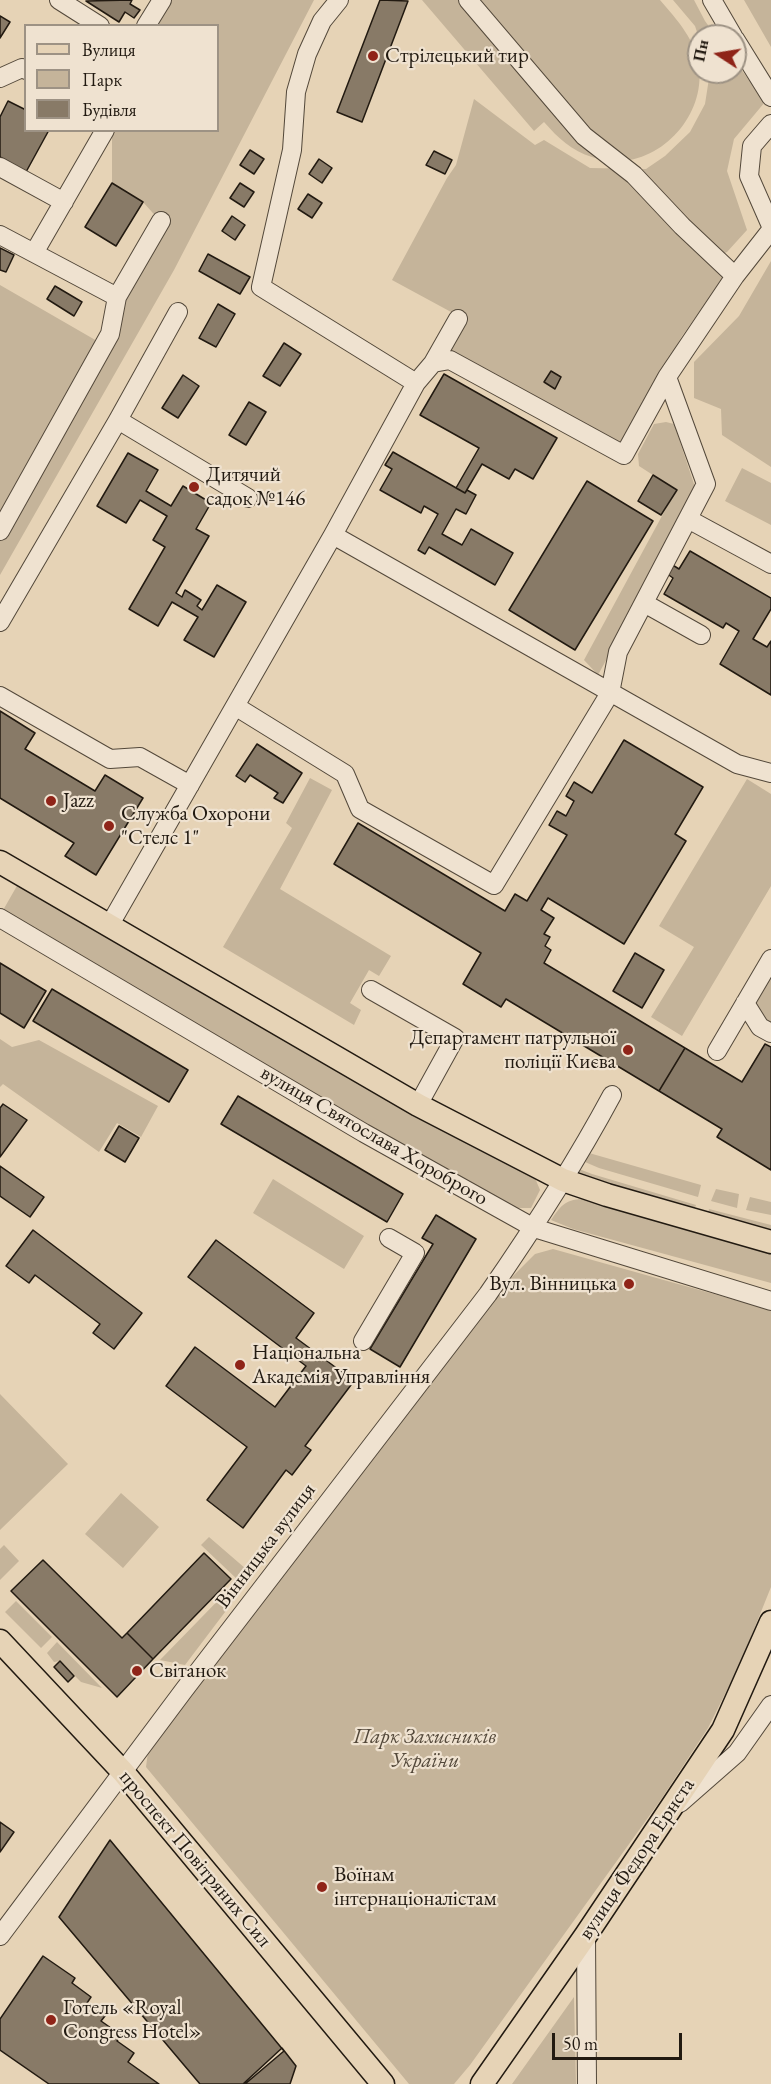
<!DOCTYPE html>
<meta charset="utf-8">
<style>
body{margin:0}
#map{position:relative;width:771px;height:2084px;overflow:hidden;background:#e6d3b6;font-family:"EB Garamond",serif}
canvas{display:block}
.legend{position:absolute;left:24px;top:24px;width:195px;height:108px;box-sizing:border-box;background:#efe2d0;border:2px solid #9d9284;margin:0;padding:8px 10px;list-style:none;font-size:18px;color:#221a11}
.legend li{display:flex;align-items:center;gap:12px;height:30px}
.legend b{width:30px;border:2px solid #9d9284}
.north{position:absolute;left:687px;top:24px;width:60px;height:60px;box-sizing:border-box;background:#efe2d0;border:2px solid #9d9284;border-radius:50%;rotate:282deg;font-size:16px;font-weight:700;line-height:24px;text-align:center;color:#221a11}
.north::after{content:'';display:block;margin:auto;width:21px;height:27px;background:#8f2418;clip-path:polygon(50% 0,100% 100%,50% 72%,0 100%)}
.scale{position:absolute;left:552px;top:2033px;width:130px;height:27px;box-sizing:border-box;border:3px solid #221a11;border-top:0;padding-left:8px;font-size:18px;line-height:21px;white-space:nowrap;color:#221a11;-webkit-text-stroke:4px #efe2d0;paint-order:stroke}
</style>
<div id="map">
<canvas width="771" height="2084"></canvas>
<ul class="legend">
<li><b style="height:8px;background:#e6d3b6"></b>Вулиця</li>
<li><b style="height:16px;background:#c5b49a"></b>Парк</li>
<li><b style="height:16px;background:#887a67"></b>Будівля</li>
</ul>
<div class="north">Пн</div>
<div class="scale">50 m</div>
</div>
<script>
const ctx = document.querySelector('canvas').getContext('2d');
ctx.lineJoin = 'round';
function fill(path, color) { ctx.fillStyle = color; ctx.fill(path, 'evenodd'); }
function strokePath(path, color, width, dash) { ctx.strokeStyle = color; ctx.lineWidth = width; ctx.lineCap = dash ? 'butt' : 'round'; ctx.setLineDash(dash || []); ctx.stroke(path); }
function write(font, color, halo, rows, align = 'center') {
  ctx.font = font + ' "EB Garamond",serif'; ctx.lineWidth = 4.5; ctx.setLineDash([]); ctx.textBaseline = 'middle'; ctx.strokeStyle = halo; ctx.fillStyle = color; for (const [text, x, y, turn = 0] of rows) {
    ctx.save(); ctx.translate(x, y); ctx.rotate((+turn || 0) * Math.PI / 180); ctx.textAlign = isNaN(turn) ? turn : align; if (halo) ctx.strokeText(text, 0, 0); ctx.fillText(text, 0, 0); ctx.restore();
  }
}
fill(new Path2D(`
 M 162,0 L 314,0 L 174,270 L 0,575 L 0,285 L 104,345 L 160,221 L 143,202 L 112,183 L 112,131 L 218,130 L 218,26 L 146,25 Z
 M 422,0 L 660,0 C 677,20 696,40 699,67 C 706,123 648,177 592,157 C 572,151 558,138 544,122 L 534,131 Z
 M 673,0 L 694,0 L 705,21 L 716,36 L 699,36 L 699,38 L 695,26 Z
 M 744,0 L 771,0 L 771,47 Z
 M 735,61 L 765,102 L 734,139 L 727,171 L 747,230 L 727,252 L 710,260 L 725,276 L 682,336 L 623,441 L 614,443 L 445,353 L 464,319 L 392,280 L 447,178 L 456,165 L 474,99 L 535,145 L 544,140 L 590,168 L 646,169 L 665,156 L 690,132 L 705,104 L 710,72 L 735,72 Z
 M 771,261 L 771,467 L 722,435 L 721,409 L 694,398 L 694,362 L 739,316 Z
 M 666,422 L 674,424 L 697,493 L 598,675 L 584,660 L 676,490 L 639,466 L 638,454 L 654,424 Z
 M 742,468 L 771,483 L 771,525 L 725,501 Z
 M 310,778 L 332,790 L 280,889 L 391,956 L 379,976 L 369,970 L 350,1003 L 361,1010 L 354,1025 L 223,947 L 292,828 L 286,823 Z
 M 747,779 L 771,794 L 771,886 L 682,1036 L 651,1017 L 694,947 L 659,926 Z
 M 18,884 L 535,1178 L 540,1190 L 531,1208 L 517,1208 L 370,1129 L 2,912 Z
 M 771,976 L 771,1023 L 765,1020 L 756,1004 Z
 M 0,1039 L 12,1047 L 39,1040 L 158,1106 L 141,1137 L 117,1123 L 99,1152 L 3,1084 L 0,1087 Z
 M 589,1153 L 701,1185 L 698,1197 L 599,1168 L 585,1162 Z
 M 579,1169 L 592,1174 L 696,1205 L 692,1215 L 573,1178 Z
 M 273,1179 L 364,1236 L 344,1269 L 253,1213 Z
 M 716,1189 L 739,1194 L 737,1208 L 711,1201 Z
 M 750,1197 L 771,1202 L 771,1215 L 746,1210 Z
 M 582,1199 L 771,1251 L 771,1283 L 573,1229 L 551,1220 C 561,1206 564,1200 582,1199 Z
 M 709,1209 L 771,1225 L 771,1236 L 706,1219 Z
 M 553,1249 L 771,1310 L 771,1587 L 740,1664 L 708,1728 L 660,1801 L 470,2065 L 454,2084 L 409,2084 L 146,1767 L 148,1752 L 342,1491 L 512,1277 L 535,1254 Z
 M 0,1394 L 68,1464 L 0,1530 Z
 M 121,1493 L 159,1527 L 123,1568 L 85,1534 Z
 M 209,1537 L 253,1575 L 185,1665 L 160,1660 L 238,1580 L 201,1545 Z
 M 4,1545 L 19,1561 L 0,1580 L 0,1549 Z
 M 16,1601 L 52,1637 L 41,1648 L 5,1612 Z
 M 57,1642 L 102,1688 L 81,1682 L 60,1661 L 54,1662 L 47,1653 Z
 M 574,1997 L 576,2084 L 512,2084 Z`), '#c5b49a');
const building = new Path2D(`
 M 132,0 L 130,4 L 140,10 L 134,18 L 125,12 L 119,22 L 86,1 Z
 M 380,0 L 408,1 L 362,122 L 337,112 Z
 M 0,16 L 10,22 L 0,38 Z
 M 8,101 L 26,110 L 26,130 L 49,130 L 26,172 L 0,157 L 0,117 Z
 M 250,150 L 264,159 L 254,174 L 240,165 Z
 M 434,151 L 452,160 L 445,174 L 426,165 Z
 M 319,159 L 332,168 L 322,183 L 309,174 Z
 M 112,183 L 143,202 L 116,246 L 85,227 Z
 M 240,183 L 254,192 L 244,207 L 230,198 Z
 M 308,194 L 322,203 L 312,218 L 298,209 Z
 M 232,216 L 245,225 L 235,240 L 222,231 Z
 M 0,248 L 14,255 L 6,272 L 0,270 Z
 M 208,254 L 250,277 L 240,294 L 199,271 Z
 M 55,286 L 82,302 L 74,316 L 47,299 Z
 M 218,304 L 235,314 L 216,347 L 199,338 Z
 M 284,343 L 301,354 L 280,386 L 263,376 Z
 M 551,371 L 561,377 L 555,389 L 544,382 Z
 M 444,374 L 557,438 L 533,479 L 515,469 L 509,479 L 482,464 L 465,493 L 456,488 L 479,448 L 420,415 Z
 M 183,375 L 199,386 L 178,418 L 162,408 Z
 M 249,402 L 266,412 L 246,445 L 229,435 Z
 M 393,452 L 465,493 L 467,490 L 476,495 L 466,514 L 456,509 L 442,534 L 462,545 L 471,529 L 513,553 L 495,585 L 429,547 L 425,554 L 418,550 L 438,514 L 424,506 L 421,513 L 380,490 L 392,469 L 385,465 Z
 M 128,453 L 158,470 L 146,491 L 171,506 L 183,486 L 211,503 L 196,529 L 209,536 L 176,593 L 182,597 L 185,590 L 201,600 L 197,606 L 202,610 L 217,585 L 246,602 L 214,657 L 184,640 L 198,617 L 172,602 L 158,626 L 129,609 L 165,547 L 153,540 L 167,516 L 140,500 L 126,523 L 97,506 Z
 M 653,475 L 677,490 L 661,515 L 638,501 Z
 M 587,481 L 653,521 L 575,650 L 509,610 Z
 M 690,551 L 771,598 L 771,609 L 753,639 L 767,647 L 771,641 L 771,695 L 720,664 L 739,631 L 726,623 L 723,628 L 664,594 L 673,578 L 666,573 L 671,564 L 679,569 Z
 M 0,711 L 35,733 L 25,749 L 95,791 L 105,775 L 143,798 L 96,875 L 65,856 L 74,843 L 0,798 Z
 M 624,740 L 703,787 L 675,834 L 686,841 L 624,944 L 548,898 L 541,910 L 554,918 L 544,934 L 550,937 L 545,946 L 551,950 L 544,963 L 685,1048 L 659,1091 L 506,999 L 501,1007 L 463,984 L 481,953 L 334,864 L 358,823 L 505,911 L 515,894 L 527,901 L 567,835 L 549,825 L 557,811 L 566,816 L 574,801 L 566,796 L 574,782 L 592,793 Z
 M 257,744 L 302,773 L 283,803 L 274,798 L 278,793 L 250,775 L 245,782 L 236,776 Z
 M 635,953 L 664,970 L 642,1008 L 613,991 Z
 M 0,963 L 46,991 L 24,1028 L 0,1013 Z
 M 52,989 L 188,1070 L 169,1102 L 33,1021 Z
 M 765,1044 L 771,1047 L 771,1170 L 717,1137 L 722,1129 L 659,1091 L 685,1048 L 742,1082 Z
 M 238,1096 L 403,1194 L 387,1222 L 221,1124 Z
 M 3,1104 L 27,1120 L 0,1157 L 0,1108 Z
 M 119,1126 L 139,1138 L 125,1162 L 105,1150 Z
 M 0,1166 L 44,1197 L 30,1217 L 0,1196 Z
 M 436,1215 L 476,1239 L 400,1367 L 370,1349 L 433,1244 L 422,1238 Z
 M 33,1230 L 142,1313 L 114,1349 L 93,1333 L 100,1324 L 35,1275 L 29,1283 L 6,1266 Z
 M 216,1240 L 314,1313 L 296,1338 L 354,1381 L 305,1446 L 311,1450 L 292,1475 L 286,1470 L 243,1528 L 207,1500 L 247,1447 L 166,1386 L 195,1347 L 275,1407 L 306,1366 L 188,1277 Z
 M 204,1553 L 231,1579 L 153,1659 L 127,1633 Z
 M 43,1560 L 122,1638 L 127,1633 L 153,1659 L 117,1697 L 11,1591 Z
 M 60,1661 L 74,1676 L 68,1682 L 54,1667 Z
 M 0,1822 L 14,1832 L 0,1852 Z
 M 110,1840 L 284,2051 L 245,2084 L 200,2084 L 59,1917 Z
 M 43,1956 L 75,1978 L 72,1983 L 91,1997 L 87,2003 L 105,2016 L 101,2021 L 121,2035 L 117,2041 L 134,2053 L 128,2062 L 159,2084 L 49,2084 L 0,2050 L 0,2019 Z
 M 282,2048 L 296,2066 L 290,2084 L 243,2084 Z`);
fill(building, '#887a67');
strokePath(building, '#221a11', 1.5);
const minor = new Path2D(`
 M 59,0 L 100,26
 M 339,0 L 322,21 L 307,54 L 296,92 L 292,150 L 261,287 L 416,383
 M 468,0 L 584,136 L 634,175 L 682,226 L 735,276
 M 712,0 L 733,36
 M 146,26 L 162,0
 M 735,39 L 771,97
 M 0,78 L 22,68 L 26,70
 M 771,124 L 752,146 L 749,176 L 771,226
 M 0,167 L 64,202
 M 0,235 L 117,297 L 161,221
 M 34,253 L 105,130
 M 433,363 L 458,319
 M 118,420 L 248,498
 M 688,519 L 771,564
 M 0,531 L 110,334 L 117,297
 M 333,535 L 737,764 L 771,773
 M 644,603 L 701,635
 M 0,622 L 118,420 L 178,312
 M 0,696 L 110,759 L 140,757 L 190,785
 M 235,706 L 345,774 L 360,809 L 494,885 L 610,693 L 618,652 L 706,484 L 667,377 L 735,276 L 771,230
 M 0,918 L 364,1133 L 534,1228 L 771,1301
 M 109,926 L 333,535 L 416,383 L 433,363 L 450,360 L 624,455 L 667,377
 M 371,990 L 455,1038 L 418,1105
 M 745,1003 L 760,1027 L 771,1033
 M 717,1051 L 771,959
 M 363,1341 L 415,1253 L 389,1238
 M 680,1803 L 737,1753 L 771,1705
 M 586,1935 L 587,2084
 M 0,1936 L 184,1690 L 488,1294 C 533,1229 575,1164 612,1095`);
const major = new Path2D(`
 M 0,862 L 418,1105 L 563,1180 L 607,1195 L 771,1242
 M 0,1641 L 123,1772 L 383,2084
 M 482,2084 L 586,1935 L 723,1730 L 771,1622`);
strokePath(minor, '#53483a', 20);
strokePath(major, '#221a11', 25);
strokePath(minor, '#efe2d0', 18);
strokePath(major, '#e6d3b6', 22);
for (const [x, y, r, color] of [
 [373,56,6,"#8f2418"],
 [194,487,6,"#8f2418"],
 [51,801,6,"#8f2418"],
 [109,826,6,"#8f2418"],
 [628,1050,6,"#8f2418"],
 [629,1284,6,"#8f2418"],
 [240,1365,6,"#8f2418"],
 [137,1671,6,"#8f2418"],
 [322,1887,6,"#8f2418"],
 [51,2020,6,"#8f2418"]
]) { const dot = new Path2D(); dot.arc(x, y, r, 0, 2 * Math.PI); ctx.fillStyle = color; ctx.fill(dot); strokePath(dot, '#efe2d0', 2); }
write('21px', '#221a11', '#efe2d0', [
 ["Стрілецький тир",385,56],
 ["Дитячий",206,475],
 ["садок №146",206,499],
 ["Jazz",63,801],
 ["Служба Охорони",121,814],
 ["\"Стелс 1\"",121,838],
 ["Департамент патрульної",616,1038,"right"],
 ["поліції Києва",616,1062,"right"],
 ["Вул. Вінницька",617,1284,"right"],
 ["Національна",252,1353],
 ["Академія Управління",252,1377],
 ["Світанок",149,1671],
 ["Воїнам",334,1875],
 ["інтернаціоналістам",334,1899],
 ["Готель «Royal",63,2008],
 ["Congress Hotel»",63,2032]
], 'left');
write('21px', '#221a11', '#efe2d0', [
 ["вулиця Святослава Хороброго",374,1136,30],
 ["Вінницька вулиця",266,1546,-53],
 ["проспект Повітряних Сил",195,1859,50],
 ["вулиця Федора Ернста",637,1859,-56]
]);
write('italic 21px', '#53483a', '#efe2d0', [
 ["Парк Захисників",425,1737],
 ["України",425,1761]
]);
</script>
